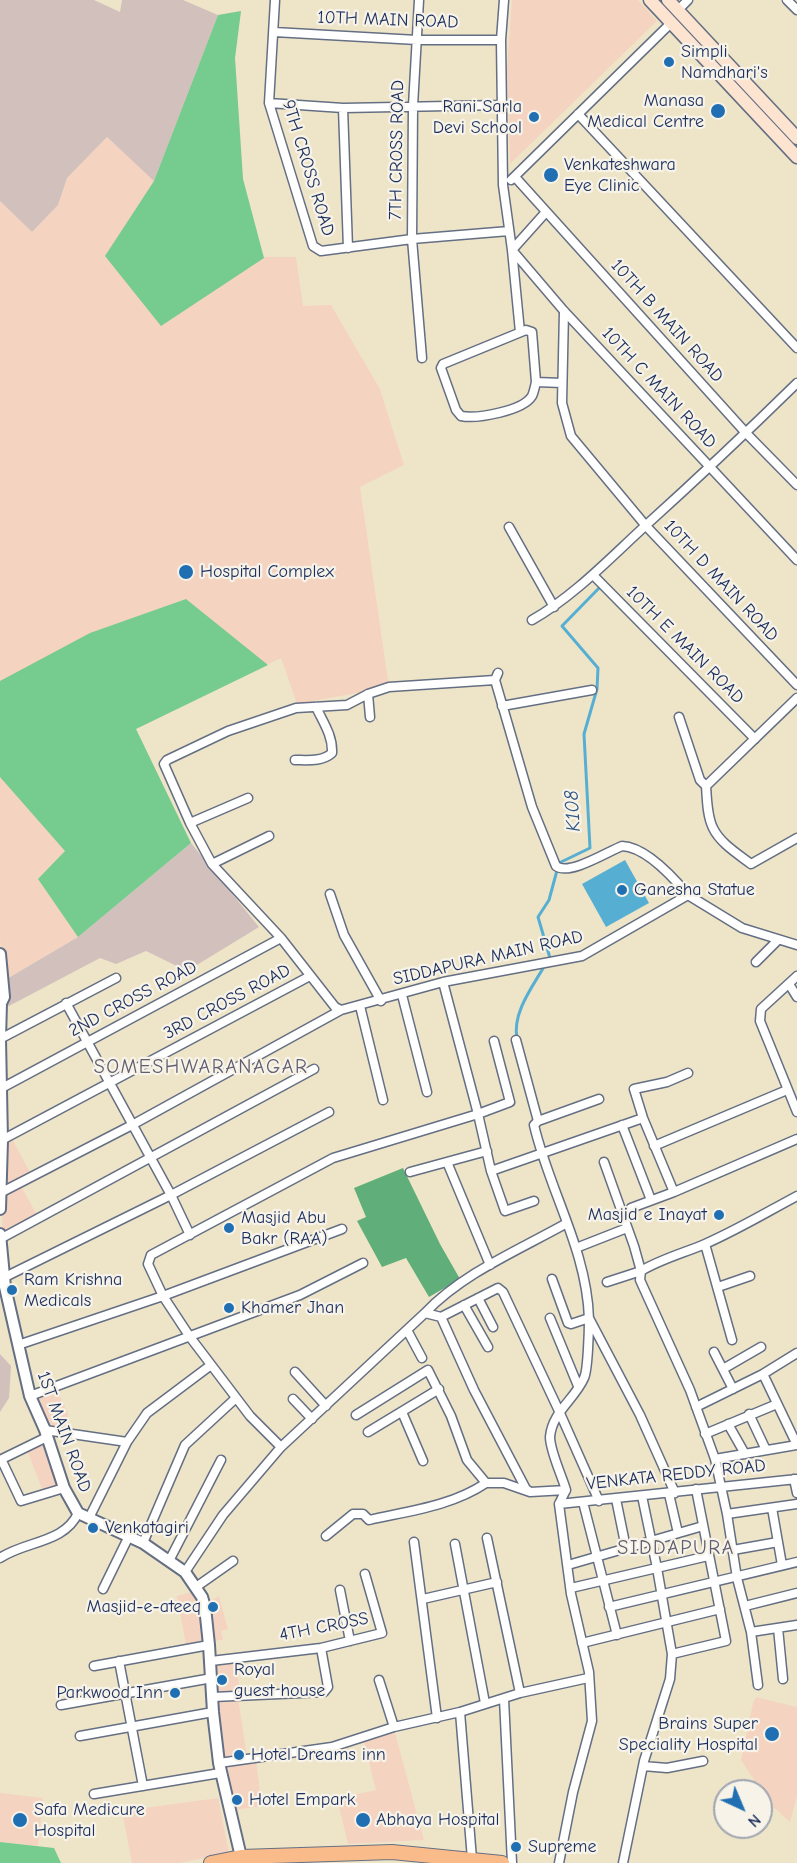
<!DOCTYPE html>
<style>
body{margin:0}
#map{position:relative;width:797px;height:1863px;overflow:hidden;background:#eee5c9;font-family:"Comic Neue",sans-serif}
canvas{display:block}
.north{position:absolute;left:713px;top:1779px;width:60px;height:60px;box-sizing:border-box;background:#f7f3e8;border:2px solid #9fa5b1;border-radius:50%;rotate:136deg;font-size:16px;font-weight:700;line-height:24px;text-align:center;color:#1b2f5e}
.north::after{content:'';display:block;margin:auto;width:21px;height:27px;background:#1f6fb2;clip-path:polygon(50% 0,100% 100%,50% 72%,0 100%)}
</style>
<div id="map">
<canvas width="797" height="1863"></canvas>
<div class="north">N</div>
</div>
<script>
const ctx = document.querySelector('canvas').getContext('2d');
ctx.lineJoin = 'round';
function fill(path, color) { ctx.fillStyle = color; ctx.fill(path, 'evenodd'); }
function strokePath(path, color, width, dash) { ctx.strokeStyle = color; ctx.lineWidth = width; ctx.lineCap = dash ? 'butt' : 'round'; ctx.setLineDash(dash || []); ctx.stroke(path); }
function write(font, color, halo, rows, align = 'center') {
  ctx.font = font + ' "Comic Neue",sans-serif'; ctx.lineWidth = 4.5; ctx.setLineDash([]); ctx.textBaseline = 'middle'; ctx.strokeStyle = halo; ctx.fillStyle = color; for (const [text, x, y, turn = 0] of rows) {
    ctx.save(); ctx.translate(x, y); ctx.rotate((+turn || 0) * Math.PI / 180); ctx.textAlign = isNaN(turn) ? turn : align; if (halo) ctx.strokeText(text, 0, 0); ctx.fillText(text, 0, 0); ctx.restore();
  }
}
fill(new Path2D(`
 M 512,0 L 638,0 L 657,21 L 510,164 L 507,70 Z
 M 241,11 L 235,58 L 243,179 L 263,257 L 296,257 L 303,306 L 331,305 L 380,389 L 404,465 L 360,487 L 389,687 L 297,704 L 281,658 L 136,729 L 191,843 L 78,937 L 5,980 L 0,940 L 0,201 L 32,232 L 58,205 L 67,178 L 107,137 L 154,180 L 218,15 Z
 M 12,1139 L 31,1174 L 4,1189 L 5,1143 Z
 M 21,1186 L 37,1215 L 2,1234 L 3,1195 Z
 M 57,1389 L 68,1414 L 69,1430 L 46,1428 L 32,1397 Z
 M 44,1443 L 61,1489 L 44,1494 L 27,1450 Z
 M 192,1592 L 201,1609 L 203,1643 L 186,1645 L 177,1596 Z
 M 219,1596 L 228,1629 L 221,1631 L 223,1640 L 212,1641 L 208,1603 Z
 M 236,1660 L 240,1692 L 215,1694 L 213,1664 Z
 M 756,1697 L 797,1707 L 797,1796 L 790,1822 L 769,1803 L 741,1760 L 753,1703 Z
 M 238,1698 L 247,1757 L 222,1762 L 215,1699 Z
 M 395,1733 L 424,1840 L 348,1844 L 337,1798 L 376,1790 L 364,1742 Z
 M 256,1761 L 262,1806 L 234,1810 L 228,1765 Z
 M 0,1793 L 43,1798 L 38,1846 L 0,1842 Z
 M 218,1798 L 229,1853 L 179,1863 L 132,1863 L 122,1811 Z`), '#f5d3c1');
fill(new Path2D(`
 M 0,0 L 94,0 L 120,12 L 122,0 L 183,0 L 218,15 L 154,181 L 107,137 L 67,178 L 58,205 L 32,232 L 0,201 Z
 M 191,843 L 259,927 L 187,971 L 146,951 L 116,964 L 100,958 L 7,1007 L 5,980 L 78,937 Z
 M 0,1354 L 11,1366 L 9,1398 L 0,1412 Z`), '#d1c0bc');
fill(new Path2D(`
 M 241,11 L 235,58 L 243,179 L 264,258 L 161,326 L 105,256 L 154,181 L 218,15 Z
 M 186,599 L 268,665 L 136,729 L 191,843 L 78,937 L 38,879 L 65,851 L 0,777 L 0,681 L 90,633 Z
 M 0,1842 L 54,1848 L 61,1863 L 0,1863 Z`), '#76cb8f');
fill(new Path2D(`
 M 403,1168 L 440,1244 L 460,1279 L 429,1297 L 406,1258 L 382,1267 L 357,1221 L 366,1217 L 354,1188 Z`), '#60af7a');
fill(new Path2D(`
 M 625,860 L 649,903 L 606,927 L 582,884 Z`), '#56afd3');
strokePath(new Path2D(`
 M 549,959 L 550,958 L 538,917 L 549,900 L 559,863 L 590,848 L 584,734 L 597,689 L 598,668 L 562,626 L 601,586
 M 517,1038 C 512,1013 533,986 545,965`), '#56afd3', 3);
const minor = new Path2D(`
 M 275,0 L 269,103 L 313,246 L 321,251 L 412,239 L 422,358
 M 419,0 L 413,106 L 412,239 L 509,231
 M 504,0 L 501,40 L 503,185 L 512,250 L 564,311 L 797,560
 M 787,0 L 797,10
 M 678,10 L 688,0
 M 274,32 L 417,40 L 501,40
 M 269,103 L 343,108 L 502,105
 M 343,108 L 348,248
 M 578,114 L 797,348
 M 515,177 L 746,433 L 797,485
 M 511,180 L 671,23
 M 564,311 L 562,403 L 571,436 L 646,526 L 797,685
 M 520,332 L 512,250 L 546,212
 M 536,382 C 535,386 534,392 532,396 C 523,411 477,419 461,416 L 456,410 L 441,368 L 443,364 L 526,330 L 532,332 L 536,382 L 562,383
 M 509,527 L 554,607
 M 593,575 L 755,739
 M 532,620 C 574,596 608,560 644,527 C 696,480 747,432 797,383
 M 498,673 L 495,680 L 532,807 L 556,866 C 569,876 607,852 622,846 C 646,847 673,877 688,895
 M 368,694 L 370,717
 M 502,706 L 592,690
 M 679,717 L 700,780 L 706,786 L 797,698
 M 295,760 C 307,760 322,762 332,753 C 333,736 323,722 316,707
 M 706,786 C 707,799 707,816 713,828 C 720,843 738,854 751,864 L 797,838
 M 190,823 L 248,798
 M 212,864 L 269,836
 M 330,894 L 344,935 L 381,1001
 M 756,962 L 778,940
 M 797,976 L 761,1009 L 760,1021 L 797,1112
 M 443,982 L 478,1114 L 510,1102 L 494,1041
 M 789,984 L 797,997
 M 402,995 L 427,1092
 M 66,1003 L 171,1195 L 190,1235
 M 360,1006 L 383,1100
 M 341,1010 L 335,1007 L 281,938 L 212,864 L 190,823 L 164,764 L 167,760 L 228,731 L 296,708 L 347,705 L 368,694 L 389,687 L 495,680
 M 0,1039 L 116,978
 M 516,1040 L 538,1121
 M 0,1089 L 281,938
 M 622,1125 L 651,1200
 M 0,1141 L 310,976
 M 654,1146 L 787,1090
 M 447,1162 L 490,1265
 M 604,1162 L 634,1246 L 641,1271 L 607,1282
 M 491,1171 L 505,1211 L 534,1201
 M 410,1172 L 487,1151
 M 673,1190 L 643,1118 L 634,1089 L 667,1082 L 688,1073
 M 0,1193 L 132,1125 L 341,1010 L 443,982 L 582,956 L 688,895 L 742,928 L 797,945
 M 631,1208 L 674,1192 L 797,1139
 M 0,1239 L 314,1069
 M 705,1244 L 732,1340
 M 576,1248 L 627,1228
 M 5,1277 L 171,1195 L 329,1112
 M 552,1279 L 568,1323 L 571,1324 L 589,1318 L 640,1415 L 675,1493
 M 718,1287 L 750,1276
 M 478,1298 L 493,1327
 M 464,1305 L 488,1347
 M 425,1313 C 463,1273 519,1250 567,1223
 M 441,1317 L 474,1390 L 526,1489 L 530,1492 L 566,1490
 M 550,1318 L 578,1386
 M 407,1330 L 422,1358
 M 18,1345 L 163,1296 L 148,1264 L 151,1255 L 333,1158 L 478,1114 L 491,1171 L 643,1118
 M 714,1352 L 733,1389
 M 723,1369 L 761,1347
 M 295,1372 L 326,1406
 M 763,1374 L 797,1353
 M 30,1396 L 300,1295 L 363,1263
 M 293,1399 L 312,1419
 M 696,1407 L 763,1374 L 797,1445
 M 402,1412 L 423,1461
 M 749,1414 L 766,1450
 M 356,1415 L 428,1370 L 451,1416 L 467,1460 L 486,1483 L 504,1483 L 530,1492
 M 728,1424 L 745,1454
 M 45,1430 L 127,1442 L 89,1518
 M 368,1432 L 439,1389
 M 705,1434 L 777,1404
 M 127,1442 L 147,1413 L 211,1365
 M 281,1447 L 425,1313 L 441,1317 L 498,1288 L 503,1292 L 559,1411 L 599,1501
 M 715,1459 L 797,1445
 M 2,1461 L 21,1501 L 64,1488
 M 0,1462 L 2,1459 L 47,1437
 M 794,1479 L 797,1493
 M 669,1494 L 678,1533
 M 642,1496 L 657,1568 L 672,1654
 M 616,1499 L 626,1548
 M 583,1502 L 617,1635
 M 559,1504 L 797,1479
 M 772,1508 L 782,1565
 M 727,1514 L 797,1504
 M 326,1536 L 353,1514 L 363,1514 L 369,1520 C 409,1511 452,1506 486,1483
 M 487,1538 L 520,1693
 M 414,1542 L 437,1718
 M 143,1543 L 185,1445 L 236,1398
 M 455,1544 L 485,1703
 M 733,1550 L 778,1542
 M 0,1558 C 25,1541 65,1543 78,1513
 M 169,1561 L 221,1460
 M 568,1565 L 703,1526
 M 185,1572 L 223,1515 L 281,1447 L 250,1416 L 190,1337 L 163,1296 L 342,1229
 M 196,1587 L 233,1561
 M 571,1588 L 708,1556
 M 103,1589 L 129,1536
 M 340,1590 L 350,1641
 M 423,1599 L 497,1582
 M 745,1606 L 797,1593
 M 609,1607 L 797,1562
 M 778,1628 L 783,1679
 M 751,1632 L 797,1625
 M 582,1643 L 720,1609
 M 119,1661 L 143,1786
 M 211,1661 L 321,1648 L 382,1633 L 365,1574
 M 94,1666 L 209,1645
 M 379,1680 L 394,1727
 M 758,1685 L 751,1632 L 737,1578 L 727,1514 L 715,1459 L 690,1390 L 640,1280 L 641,1271 C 661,1259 684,1253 705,1244 C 737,1230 767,1212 797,1196
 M 213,1697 L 324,1692 L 328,1687 L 321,1648
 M 504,1699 L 512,1863
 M 61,1705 L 212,1678
 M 460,1712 L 472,1859
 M 80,1736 L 213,1712
 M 219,1763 L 332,1747 L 394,1727 L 460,1712 L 520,1693 L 588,1678
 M 643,1766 L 667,1768 L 703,1761
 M 94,1794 L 220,1773
 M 559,1863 L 573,1792 L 592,1721 L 589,1672 L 571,1594 L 559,1504 L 566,1490 C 562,1476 550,1451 550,1437 C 552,1412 575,1399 584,1378 C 588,1370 589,1329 589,1319 C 587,1250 549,1190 534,1125 L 538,1121 L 599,1099
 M 623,1863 L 644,1761 L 670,1679 L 672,1654 L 726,1641 L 696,1489`);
const tertiary = new Path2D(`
 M 0,954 L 4,997 L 1,1003 L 0,1039 L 2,1140 L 0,1209
 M 0,1234 L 5,1287 L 30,1396 L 45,1430 L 64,1488 L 78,1513 L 143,1543 L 185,1572 L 202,1597 L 205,1607 L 209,1645 L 213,1712 L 219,1763 L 241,1857`);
const secondary = new Path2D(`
 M 650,0 L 797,157
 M 668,0 L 797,138`);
const primary = new Path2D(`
 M 211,1863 L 241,1857 L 392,1852 L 502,1863`);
strokePath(minor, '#656f83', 11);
strokePath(tertiary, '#656f83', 14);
strokePath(secondary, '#656f83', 15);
strokePath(primary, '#656f83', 16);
strokePath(minor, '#fff', 8);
strokePath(tertiary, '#fff', 10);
strokePath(secondary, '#fde4d1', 12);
strokePath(primary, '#fabb8b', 14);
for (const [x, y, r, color] of [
 [669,62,6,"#1f6fb2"],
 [718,111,8,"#1f6fb2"],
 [534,117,6,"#1f6fb2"],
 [551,175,8,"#1f6fb2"],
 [186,572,8,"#1f6fb2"],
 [622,890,6,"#1f6fb2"],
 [719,1215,6,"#1f6fb2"],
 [229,1228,6,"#1f6fb2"],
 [12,1290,6,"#1f6fb2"],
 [229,1308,6,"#1f6fb2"],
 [93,1528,6,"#1f6fb2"],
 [213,1607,6,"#1f6fb2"],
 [222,1680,6,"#1f6fb2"],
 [175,1693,6,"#1f6fb2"],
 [772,1734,8,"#1f6fb2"],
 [239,1755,6,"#1f6fb2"],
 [237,1800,6,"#1f6fb2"],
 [20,1820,8,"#1f6fb2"],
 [363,1820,8,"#1f6fb2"],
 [516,1847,6,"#1f6fb2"]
]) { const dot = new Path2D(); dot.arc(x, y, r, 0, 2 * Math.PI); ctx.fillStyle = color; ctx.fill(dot); strokePath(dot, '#f7f3e8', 2); }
write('18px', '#1b2f5e', '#f7f3e8', [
 ["10TH MAIN ROAD",388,20,2],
 ["7TH CROSS ROAD",397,150,-89],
 ["9TH CROSS ROAD",308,168,73],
 ["10TH B MAIN ROAD",667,321,48],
 ["10TH C MAIN ROAD",659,388,47],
 ["10TH D MAIN ROAD",721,581,47],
 ["10TH E MAIN ROAD",685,645,45],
 ["SIDDAPURA MAIN ROAD",488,958,-13],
 ["2ND CROSS ROAD",133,999,-28],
 ["3RD CROSS ROAD",227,1002,-28],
 ["1ST MAIN ROAD",64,1432,70],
 ["VENKATA REDDY ROAD",676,1475,-6],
 ["4TH CROSS",324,1627,-11]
]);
write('18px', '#1b2f5e', '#f7f3e8', [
 ["Simpli",681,52],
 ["Namdhari's",681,73],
 ["Manasa",704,101,"right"],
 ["Medical Centre",704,122,"right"],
 ["Rani Sarla",522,107,"right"],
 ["Devi School",522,128,"right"],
 ["Venkateshwara",564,165],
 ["Eye Clinic",564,186],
 ["Hospital Complex",200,572],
 ["Ganesha Statue",634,890],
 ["Masjid e Inayat",707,1215,"right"],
 ["Masjid Abu",241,1218],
 ["Bakr (RAA)",241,1239],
 ["Ram Krishna",24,1280],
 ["Medicals",24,1301],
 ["Khamer Jhan",241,1308],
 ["Venkatagiri",105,1528],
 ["Masjid-e-ateeq",201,1607,"right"],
 ["Royal",234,1670],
 ["guest house",234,1691],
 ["Parkwood Inn",163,1693,"right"],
 ["Brains Super",758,1724,"right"],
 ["Speciality Hospital",758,1745,"right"],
 ["Hotel Dreams inn",251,1755],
 ["Hotel Empark",249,1800],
 ["Safa Medicure",34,1810],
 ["Hospital",34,1831],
 ["Abhaya Hospital",376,1820],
 ["Supreme",528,1847]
], 'left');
write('italic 20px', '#2d5581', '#f7f3e8', [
 ["K108",573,811,-93]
]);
ctx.letterSpacing = '1.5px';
write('20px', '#615e6f', '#f7f3e8', [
 ["SOMESHWARANAGAR",201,1067],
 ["SIDDAPURA",676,1548]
]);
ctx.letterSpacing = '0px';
</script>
